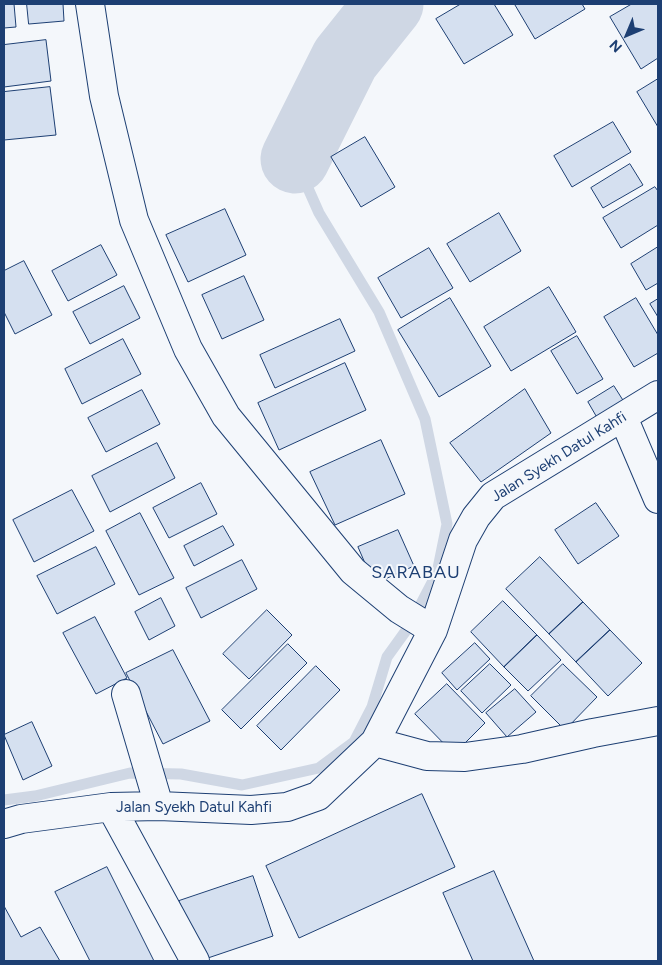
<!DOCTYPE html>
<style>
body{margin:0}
#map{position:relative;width:662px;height:965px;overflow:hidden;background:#f4f7fb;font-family:Figtree,sans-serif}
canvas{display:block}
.frame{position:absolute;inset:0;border:5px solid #1d3f73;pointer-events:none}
.north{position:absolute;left:602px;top:10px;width:50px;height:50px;-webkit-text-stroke:4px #f4f7fb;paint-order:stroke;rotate:225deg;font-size:14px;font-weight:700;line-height:20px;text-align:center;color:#1d3f73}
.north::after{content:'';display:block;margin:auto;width:18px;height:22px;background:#1d3f73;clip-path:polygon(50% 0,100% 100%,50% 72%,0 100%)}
</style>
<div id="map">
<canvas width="662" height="965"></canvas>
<div class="frame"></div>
<div class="north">N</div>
</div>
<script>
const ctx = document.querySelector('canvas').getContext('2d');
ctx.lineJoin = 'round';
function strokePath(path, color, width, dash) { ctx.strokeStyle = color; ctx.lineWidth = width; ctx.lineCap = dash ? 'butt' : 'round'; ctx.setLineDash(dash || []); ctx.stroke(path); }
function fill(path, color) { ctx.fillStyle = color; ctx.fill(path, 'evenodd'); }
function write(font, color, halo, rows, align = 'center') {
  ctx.font = font + ' Figtree,sans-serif'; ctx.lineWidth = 4; ctx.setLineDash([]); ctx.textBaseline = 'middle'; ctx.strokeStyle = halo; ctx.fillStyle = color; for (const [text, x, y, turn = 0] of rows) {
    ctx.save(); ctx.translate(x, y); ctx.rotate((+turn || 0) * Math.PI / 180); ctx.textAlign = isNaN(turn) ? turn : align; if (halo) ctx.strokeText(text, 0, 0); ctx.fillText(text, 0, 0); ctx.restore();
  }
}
strokePath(new Path2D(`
 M 4,800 L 35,796 L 130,773 L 181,774 L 242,785 L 319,768 L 354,742 L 372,707 L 387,657 L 410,625 L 437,573 L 447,524 L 425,419 L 379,312 L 319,213 L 295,159`), '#cfd7e4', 11);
strokePath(new Path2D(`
 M 295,159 L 345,59 L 389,4`), '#cfd7e4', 69);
const building = new Path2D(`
 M 4,4 L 14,4 L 16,27 L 4,28 Z
 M 27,4 L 63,4 L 64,21 L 29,24 Z
 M 461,4 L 494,4 L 513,35 L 464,64 L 436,19 Z
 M 518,4 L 582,4 L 585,9 L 535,39 L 515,5 Z
 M 632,4 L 658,4 L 658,58 L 641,69 L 610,17 Z
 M 46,40 L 51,81 L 4,87 L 4,45 Z
 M 658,79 L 658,127 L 637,92 Z
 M 50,87 L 56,135 L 4,140 L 4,92 Z
 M 613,122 L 631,152 L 572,187 L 554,156 Z
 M 365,137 L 395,187 L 361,207 L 331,157 Z
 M 630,164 L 643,185 L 603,208 L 591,188 Z
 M 655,187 L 658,191 L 658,225 L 621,248 L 603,218 Z
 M 225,209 L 246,255 L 188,282 L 166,235 Z
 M 499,213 L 521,251 L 470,282 L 447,244 Z
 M 101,245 L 117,275 L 68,301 L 52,271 Z
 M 658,247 L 658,283 L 646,290 L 631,264 Z
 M 429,248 L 453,288 L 401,318 L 378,278 Z
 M 24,261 L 52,315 L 15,334 L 4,312 L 4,271 Z
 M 244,276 L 264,320 L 222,339 L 202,295 Z
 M 124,286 L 140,318 L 90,344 L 73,312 Z
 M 549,287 L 576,332 L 511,371 L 484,327 Z
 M 450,298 L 491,366 L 439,397 L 398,330 Z
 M 636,298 L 658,335 L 658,353 L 634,367 L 604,317 Z
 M 658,299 L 658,317 L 650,304 Z
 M 340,319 L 355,351 L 275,388 L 260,355 Z
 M 577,336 L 603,379 L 577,394 L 551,351 Z
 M 123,339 L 141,374 L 82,404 L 65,369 Z
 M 345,363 L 366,410 L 279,450 L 258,403 Z
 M 614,386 L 626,405 L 599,421 L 588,402 Z
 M 525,389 L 551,433 L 481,482 L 450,443 Z
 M 142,390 L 160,424 L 106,452 L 88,418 Z
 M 381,440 L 405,494 L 335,525 L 310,472 Z
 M 157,443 L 175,478 L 110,512 L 92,476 Z
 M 201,483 L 217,514 L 169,538 L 153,508 Z
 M 72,490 L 94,531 L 34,562 L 13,520 Z
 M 596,503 L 619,536 L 578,564 L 555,530 Z
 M 140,513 L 174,578 L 139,595 L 106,531 Z
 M 223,526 L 234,545 L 194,566 L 184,546 Z
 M 398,530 L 414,566 L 374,584 L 358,547 Z
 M 96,547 L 115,584 L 57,614 L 37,576 Z
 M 540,557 L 583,602 L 549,634 L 506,589 Z
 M 242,560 L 257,589 L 201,618 L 186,588 Z
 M 161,598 L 175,626 L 149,640 L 135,612 Z
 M 503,601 L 537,635 L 504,667 L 471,632 Z
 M 583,602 L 610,630 L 576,662 L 549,634 Z
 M 267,610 L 292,635 L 249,679 L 223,654 Z
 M 95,617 L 127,678 L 96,694 L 63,633 Z
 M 610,630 L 642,663 L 608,696 L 576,662 Z
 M 537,635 L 561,660 L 528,691 L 504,667 Z
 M 475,643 L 490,659 L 457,690 L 442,673 Z
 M 288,644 L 307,663 L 241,729 L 222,710 Z
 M 173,650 L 210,721 L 163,744 L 126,673 Z
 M 490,664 L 511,685 L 482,713 L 461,691 Z
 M 563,664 L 597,697 L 565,730 L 531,696 Z
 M 316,666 L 340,690 L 281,750 L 257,726 Z
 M 447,684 L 485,723 L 454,754 L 415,714 Z
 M 515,689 L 536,712 L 507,737 L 486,713 Z
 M 32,722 L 52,766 L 23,780 L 4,735 Z
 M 422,794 L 455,867 L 299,938 L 266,866 Z
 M 107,867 L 154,961 L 90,961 L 55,892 Z
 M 494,871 L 534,961 L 473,961 L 443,893 Z
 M 253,876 L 273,936 L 199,961 L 179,901 Z
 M 4,906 L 21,937 L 40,927 L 60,961 L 4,961 Z`);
fill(building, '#d5e0f0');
strokePath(building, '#1d3f73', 1);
const minor = new Path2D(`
 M 90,4 L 104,96 L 134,220 L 188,349 L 226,416 L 353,571 L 399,609 L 433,630
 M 623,417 L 658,499
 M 126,694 L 159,806
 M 375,742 L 427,756 L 465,757 L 522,749 L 593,733 L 658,721
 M 111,807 L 195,961
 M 4,824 L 21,819 L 111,807 L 159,806 L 251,810 L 287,807 L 318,796 L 375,742 L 433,630 L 463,540 L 476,517 L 493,496 L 658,395`);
strokePath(minor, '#1d3f73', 30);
strokePath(minor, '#f4f7fb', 28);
write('15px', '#1d3f73', '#f4f7fb', [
 ["Jalan Syekh Datul Kahfi",559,457,-32],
 ["Jalan Syekh Datul Kahfi",194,808]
]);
ctx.letterSpacing = '1px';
write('18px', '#1d3f73', '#f4f7fb', [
 ["SARABAU",416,573]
]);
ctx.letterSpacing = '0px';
</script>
